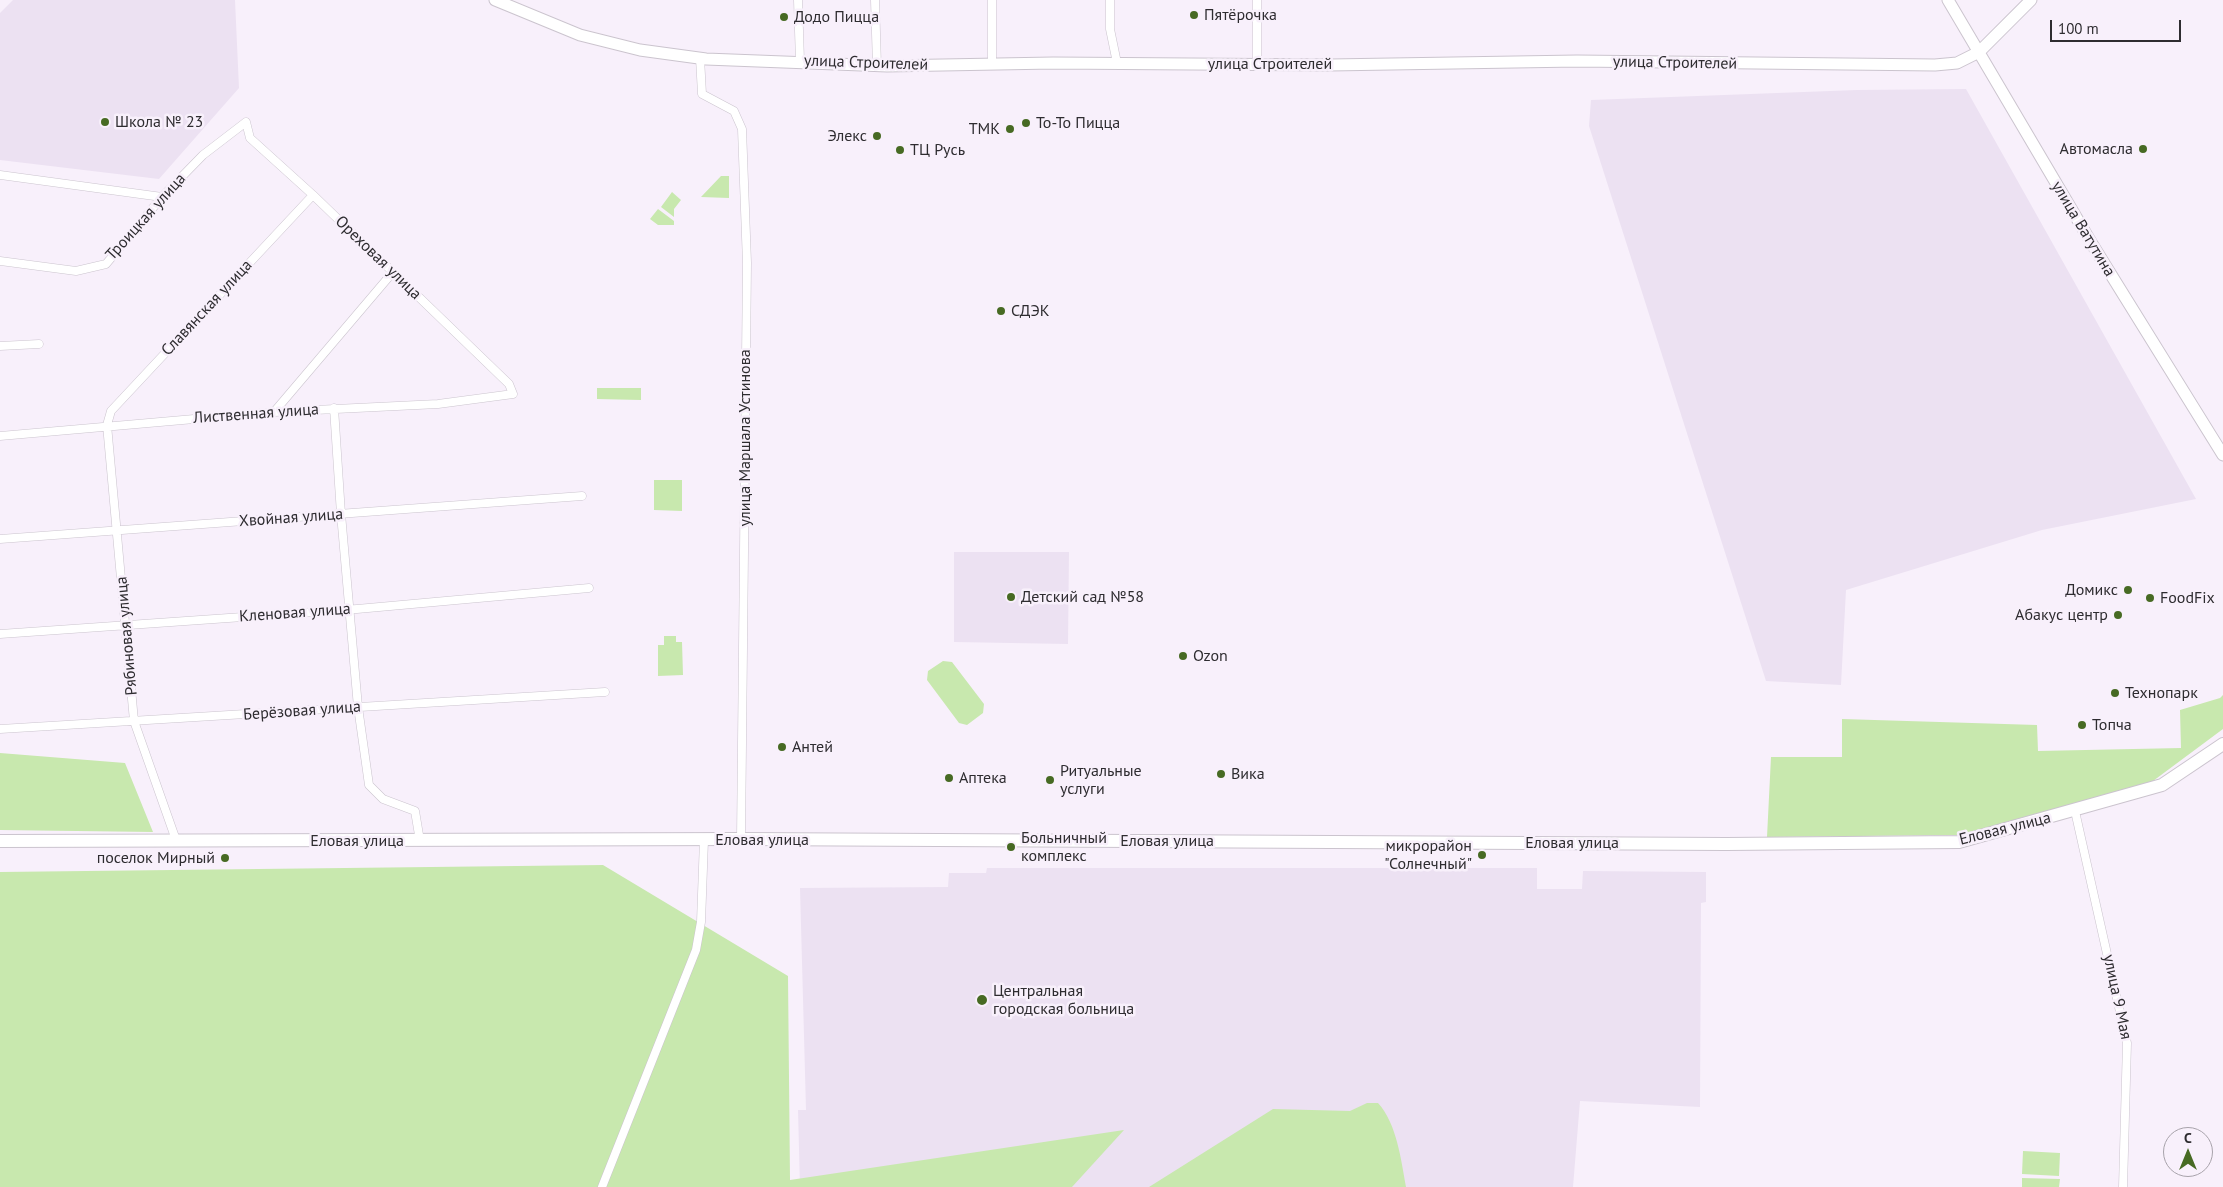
<!DOCTYPE html>
<meta charset="utf-8">
<style>
body{margin:0}
#map{position:relative;width:2223px;height:1187px;overflow:hidden;background:#f8f0fb;font-family:"PT Sans",sans-serif}
canvas{display:block}
.north{position:absolute;left:2163px;top:1127px;width:50px;height:50px;box-sizing:border-box;background:#f8f0fb;border:1px solid #a7a2aa;border-radius:50%;rotate:0deg;font-size:14px;font-weight:700;line-height:20px;text-align:center;color:#2e2c30}
.north::after{content:'';display:block;margin:auto;width:18px;height:22px;background:#476a23;clip-path:polygon(50% 0,100% 100%,50% 72%,0 100%)}
.scale{position:absolute;left:2050px;top:20px;width:131px;height:22px;box-sizing:border-box;border:2px solid #2e2c30;border-top:0;padding-left:6px;font-size:15px;line-height:18px;white-space:nowrap;color:#2e2c30;-webkit-text-stroke:4px #f8f0fb;paint-order:stroke}
</style>
<div id="map">
<canvas width="2223" height="1187"></canvas>
<div class="north">С</div>
<div class="scale">100 m</div>
</div>
<script>
const ctx = document.querySelector('canvas').getContext('2d');
ctx.lineJoin = 'round';
function fill(path, color) { ctx.fillStyle = color; ctx.fill(path, 'evenodd'); }
function strokePath(path, color, width, dash) { ctx.strokeStyle = color; ctx.lineWidth = width; ctx.lineCap = dash ? 'butt' : 'round'; ctx.setLineDash(dash || []); ctx.stroke(path); }
function write(font, color, halo, rows, align = 'center') {
  ctx.font = font + ' "PT Sans",sans-serif'; ctx.lineWidth = 5; ctx.setLineDash([]); ctx.textBaseline = 'middle'; ctx.strokeStyle = halo; ctx.fillStyle = color; for (const [text, x, y, turn = 0] of rows) {
    ctx.save(); ctx.translate(x, y); ctx.rotate((+turn || 0) * Math.PI / 180); ctx.textAlign = isNaN(turn) ? turn : align; if (halo) ctx.strokeText(text, 0, 0); ctx.fillText(text, 0, 0); ctx.restore();
  }
}
fill(new Path2D(`
 M 13,0 L 235,0 L 239,88 L 159,179 L 0,160 L 0,13 Z
 M 1966,89 L 2196,499 L 2042,530 L 1846,590 L 1841,685 L 1766,681 L 1589,126 L 1591,100 L 1857,90 Z
 M 954,552 L 1069,552 L 1068,644 L 954,642 Z
 M 987,868 L 1537,868 L 1537,889 L 1582,889 L 1583,871 L 1706,872 L 1706,902 L 1701,903 L 1700,1107 L 1580,1101 L 1573,1187 L 800,1187 L 798,1110 L 806,1110 L 800,888 L 948,887 L 949,873 L 986,873 Z`), '#ece1f2');
fill(new Path2D(`
 M 721,176 L 729,176 L 729,198 L 701,197 Z
 M 672,192 L 681,200 L 674,209 L 674,217 L 661,207 Z
 M 658,209 L 674,221 L 674,225 L 658,225 L 650,219 Z
 M 597,388 L 641,388 L 641,400 L 597,399 Z
 M 654,480 L 682,480 L 682,511 L 654,510 Z
 M 664,636 L 676,636 L 676,642 L 682,642 L 683,675 L 658,676 L 658,645 L 664,645 Z
 M 943,661 L 952,662 L 984,704 L 983,713 L 967,725 L 959,723 L 927,680 L 928,671 Z
 M 2223,695 L 2223,729 L 2153,781 L 2078,805 L 1957,835 L 1767,837 L 1771,757 L 1842,757 L 1842,719 L 2037,725 L 2038,751 L 2181,748 L 2180,710 L 2220,698 Z
 M 0,753 L 125,763 L 153,832 L 0,830 Z
 M 603,865 L 788,976 L 790,1180 L 1124,1130 L 1072,1187 L 0,1187 L 0,872 Z
 M 1367,1103 L 1378,1103 C 1397,1124 1401,1160 1406,1187 L 1149,1187 L 1273,1109 L 1350,1111 Z
 M 2023,1151 L 2060,1153 L 2059,1176 L 2022,1174 Z
 M 2022,1178 L 2060,1179 L 2059,1187 L 2022,1187 Z`), '#c8e8ae');
const street = new Path2D(`
 M 798,0 L 800,61
 M 875,0 L 877,66
 M 992,0 L 992,64
 M 1110,0 L 1110,29 L 1117,63
 M 1257,0 L 1257,65
 M 700,58 L 702,94 L 734,111 L 742,129 L 747,263 L 741,839
 M 0,175 L 162,197
 M 0,261 L 76,271 L 106,264 L 162,197 L 203,155 L 246,122 L 250,138 L 313,195 L 509,384 L 513,394 L 438,404 L 274,412 L 0,436
 M 0,346 L 39,344
 M 334,408 L 341,514 L 358,707 L 369,785 L 383,799 L 415,811 L 420,841
 M 274,412 L 393,272
 M 0,539 L 582,496
 M 0,634 L 357,609 L 589,588
 M 0,729 L 605,692
 M 2075,811 L 2127,1043 L 2123,1187
 M 176,840 L 134,721 L 107,425 L 111,411 L 313,195
 M 602,1187 L 696,950 L 701,922 L 704,840`);
const secondary = new Path2D(`
 M 495,0 L 580,35 L 640,50 L 706,59 L 887,66 L 1053,63 L 1330,65 L 1577,61 L 1935,65 L 1957,63 L 1979,52 L 2031,0
 M 1948,0 L 2092,244 L 2223,455`);
const primary = new Path2D(`
 M 0,841 L 741,839 L 1726,844 L 1959,842 L 2162,785 L 2223,744`);
strokePath(street, '#cbc4ce', 9);
strokePath(secondary, '#cbc4ce', 13);
strokePath(primary, '#cbc4ce', 14);
strokePath(street, '#fff', 8);
strokePath(secondary, '#fff', 11);
strokePath(primary, '#fff', 12);
for (const [x, y, r, color] of [
 [1194,15,5,"#476a23"],
 [784,17,5,"#476a23"],
 [105,122,5,"#476a23"],
 [1026,123,5,"#476a23"],
 [1010,129,5,"#476a23"],
 [877,136,5,"#476a23"],
 [2143,149,5,"#476a23"],
 [900,150,5,"#476a23"],
 [1001,311,5,"#476a23"],
 [2128,590,5,"#476a23"],
 [1011,597,5,"#476a23"],
 [2150,598,5,"#476a23"],
 [2118,615,5,"#476a23"],
 [1183,656,5,"#476a23"],
 [2115,693,5,"#476a23"],
 [2082,725,5,"#476a23"],
 [782,747,5,"#476a23"],
 [1221,774,5,"#476a23"],
 [949,778,5,"#476a23"],
 [1050,780,5,"#476a23"],
 [1011,847,5,"#476a23"],
 [1482,855,5,"#476a23"],
 [225,858,5,"#476a23"],
 [982,1000,6,"#476a23"]
]) { const dot = new Path2D(); dot.arc(x, y, r, 0, 2 * Math.PI); ctx.fillStyle = color; ctx.fill(dot); strokePath(dot, '#f8f0fb', 2); }
write('16px', '#2e2c30', '#f8f0fb', [
 ["Пятёрочка",1204,15],
 ["Додо Пицца",794,17],
 ["Школа № 23",115,122],
 ["То-То Пицца",1036,123],
 ["ТМК",1000,129,"right"],
 ["Элекс",867,136,"right"],
 ["Автомасла",2133,149,"right"],
 ["ТЦ Русь",910,150],
 ["СДЭК",1011,311],
 ["Домикс",2118,590,"right"],
 ["Детский сад №58",1021,597],
 ["FoodFix",2160,598],
 ["Абакус центр",2108,615,"right"],
 ["Ozon",1193,656],
 ["Технопарк",2125,693],
 ["Топча",2092,725],
 ["Антей",792,747],
 ["Ритуальные",1060,771],
 ["услуги",1060,789],
 ["Вика",1231,774],
 ["Аптека",959,778],
 ["Больничный",1021,838],
 ["комплекс",1021,856],
 ["микрорайон",1472,846,"right"],
 ["\"Солнечный\"",1472,864,"right"],
 ["поселок Мирный",215,858,"right"],
 ["Центральная",993,991],
 ["городская больница",993,1009]
], 'left');
write('16px', '#2e2c30', '#f8f0fb', [
 ["улица Строителей",866,63,2],
 ["улица Строителей",1675,63,1],
 ["улица Строителей",1270,64],
 ["Троицкая улица",146,217,-48],
 ["улица Ватутина",2083,229,59],
 ["Ореховая улица",378,258,44],
 ["Славянская улица",207,308,-47],
 ["Лиственная улица",256,414,-4],
 ["улица Маршала Устинова",745,438,-90],
 ["Хвойная улица",291,518,-4],
 ["Кленовая улица",295,613,-4],
 ["Рябиновая улица",127,636,-95],
 ["Берёзовая улица",302,711,-4],
 ["Еловая улица",2005,829,-14],
 ["Еловая улица",762,840],
 ["Еловая улица",357,841],
 ["Еловая улица",1167,841],
 ["Еловая улица",1572,843],
 ["улица 9 Мая",2117,997,78]
]);
</script>
